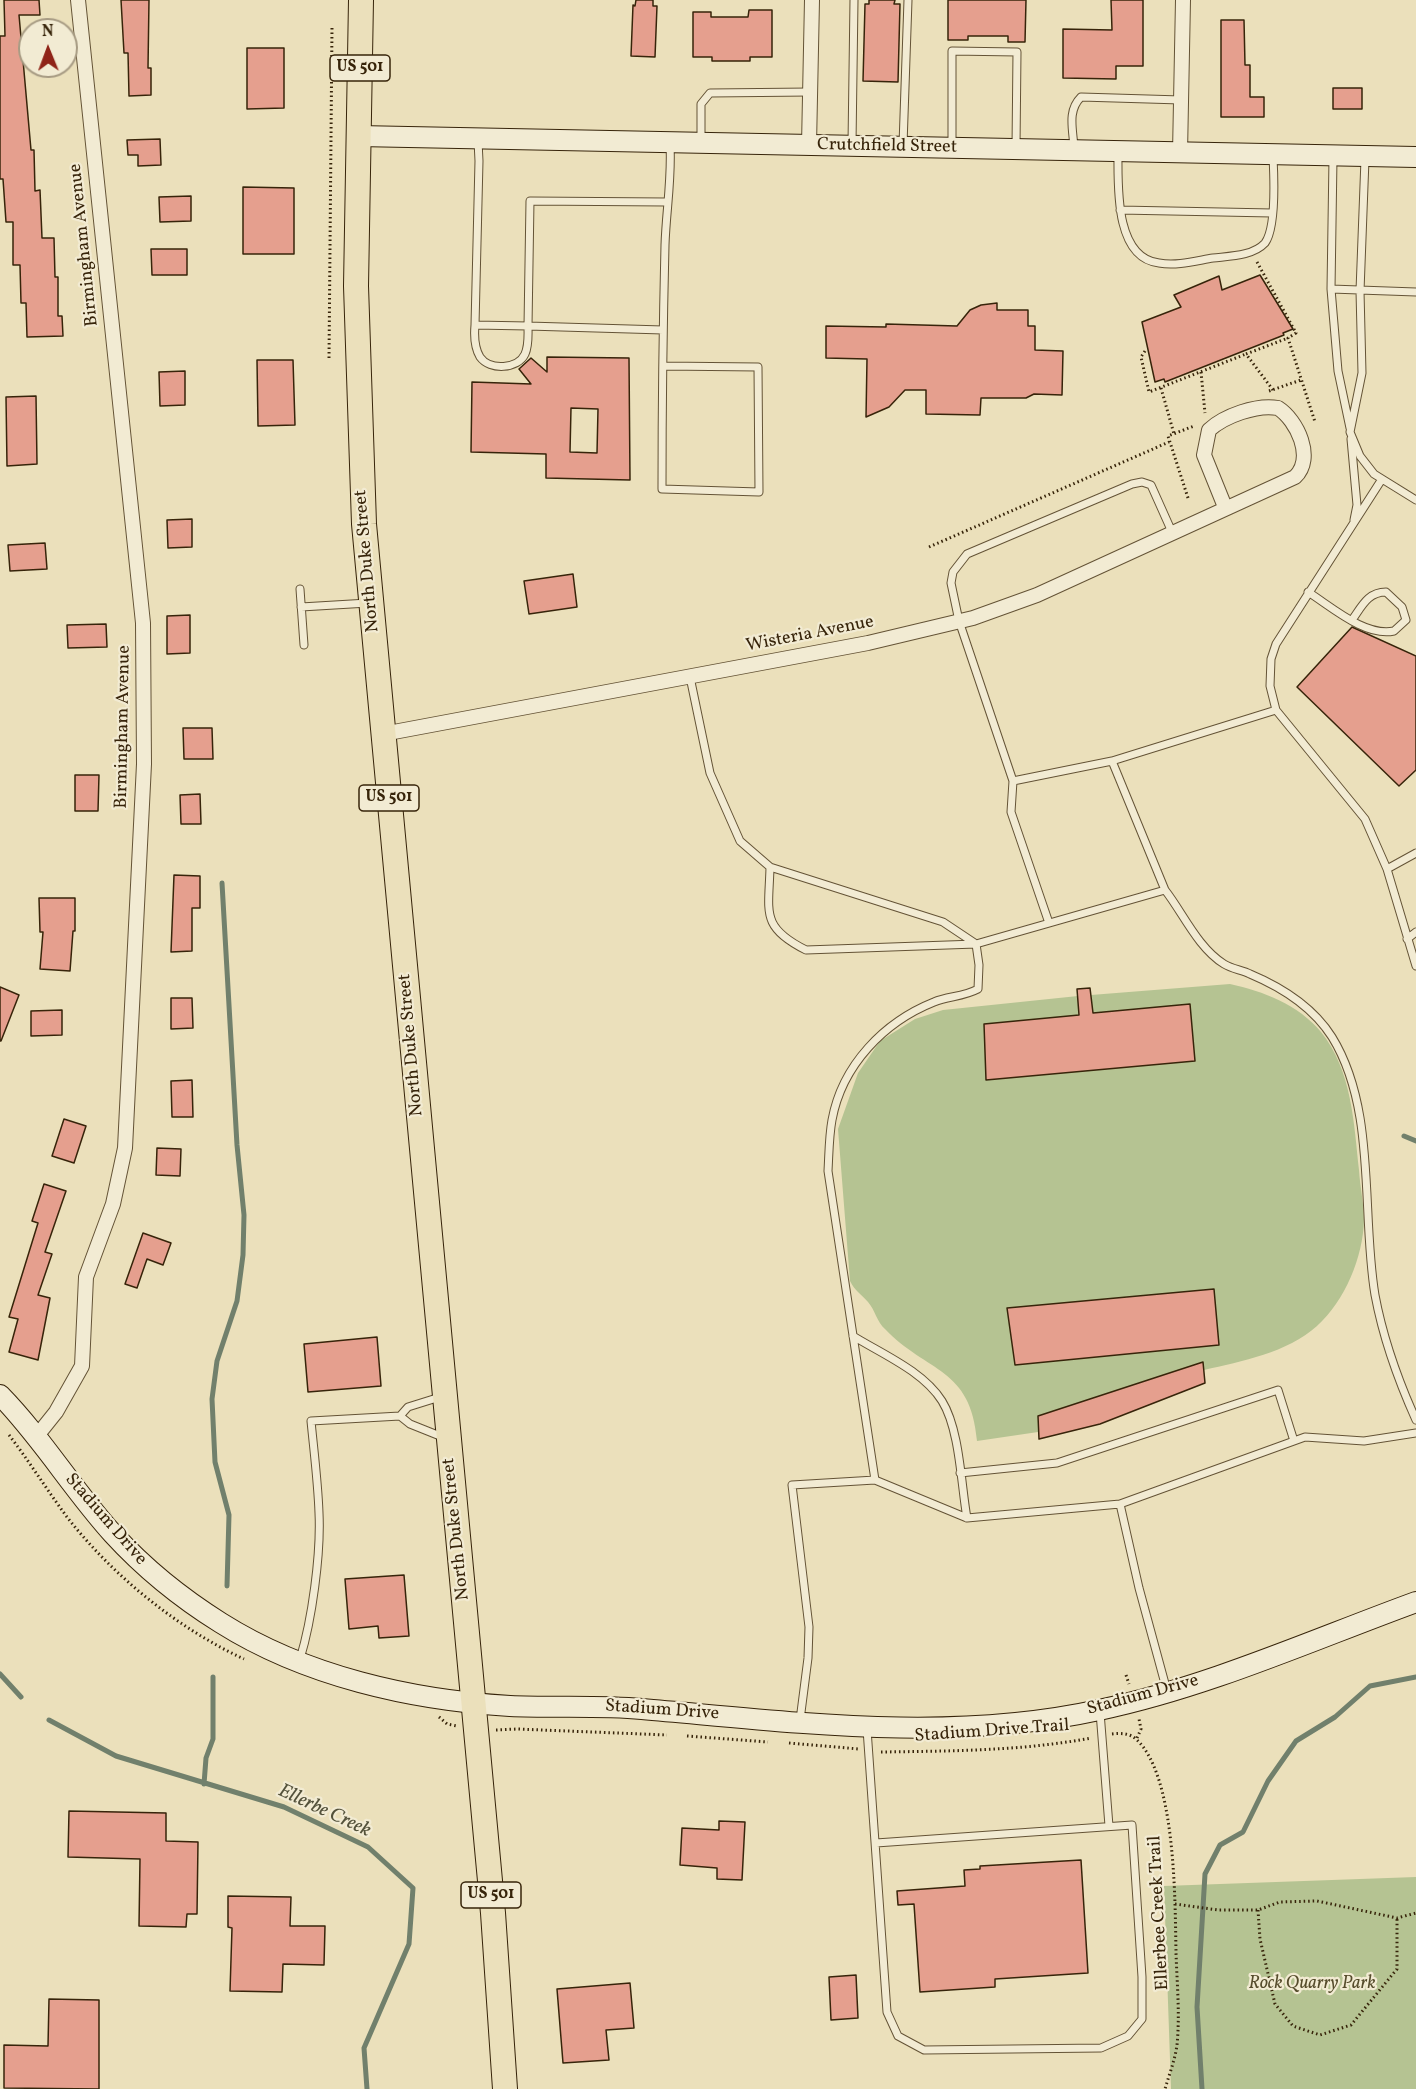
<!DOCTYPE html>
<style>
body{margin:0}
#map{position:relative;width:1416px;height:2089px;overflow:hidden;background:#ebe0bb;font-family:Vollkorn,serif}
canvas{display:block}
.north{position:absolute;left:18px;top:18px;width:60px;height:60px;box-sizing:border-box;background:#f2ebd3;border:2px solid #a79b83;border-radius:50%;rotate:359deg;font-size:16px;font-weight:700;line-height:24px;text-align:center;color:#37240a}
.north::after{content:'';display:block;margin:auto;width:21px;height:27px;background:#8f2418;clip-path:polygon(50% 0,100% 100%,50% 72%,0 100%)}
</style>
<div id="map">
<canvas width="1416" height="2089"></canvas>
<div class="north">N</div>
</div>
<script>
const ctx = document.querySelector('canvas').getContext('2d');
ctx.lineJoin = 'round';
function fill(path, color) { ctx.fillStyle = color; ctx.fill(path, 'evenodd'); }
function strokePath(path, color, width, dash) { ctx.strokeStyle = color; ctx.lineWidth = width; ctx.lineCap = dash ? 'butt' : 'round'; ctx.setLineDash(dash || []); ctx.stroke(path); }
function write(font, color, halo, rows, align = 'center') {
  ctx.font = font + ' Vollkorn,serif'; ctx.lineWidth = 4.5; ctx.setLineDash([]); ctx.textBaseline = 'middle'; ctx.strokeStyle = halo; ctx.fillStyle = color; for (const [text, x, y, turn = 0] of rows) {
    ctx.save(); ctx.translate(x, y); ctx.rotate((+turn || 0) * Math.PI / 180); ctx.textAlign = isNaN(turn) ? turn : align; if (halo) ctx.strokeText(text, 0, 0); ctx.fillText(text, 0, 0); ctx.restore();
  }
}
fill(new Path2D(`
 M 1230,984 C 1263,991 1299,1005 1321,1032 C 1352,1070 1354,1124 1359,1170 C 1360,1187 1364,1204 1364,1220 C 1363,1257 1345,1301 1317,1326 C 1287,1353 1242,1361 1204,1370 L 1205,1383 C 1150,1405 1097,1427 1039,1439 L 1038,1432 L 977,1441 C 971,1367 927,1373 885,1329 C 877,1322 875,1310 868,1302 C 861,1294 855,1291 850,1281 L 838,1129 L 858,1073 L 880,1041 L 915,1019 L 943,1010 L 1078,996 L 1077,989 L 1090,988 L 1091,995 Z
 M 1416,1877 L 1416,2089 L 1171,2089 L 1164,1886 Z`), '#b5c392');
strokePath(new Path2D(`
 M 222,883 L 237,1145 L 244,1215 L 243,1255 L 237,1301 L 217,1361 L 212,1399 L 215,1462 L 229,1515 L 227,1586
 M 1404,1136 L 1416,1141
 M 0,1674 L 21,1697
 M 49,1720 L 116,1756 L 284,1807 L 368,1847 L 413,1888 L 409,1944 L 364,2048 L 367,2089
 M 204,1784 L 206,1758 L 213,1739 L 213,1677
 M 1202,2089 L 1197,2007 L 1205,1874 L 1220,1845 L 1243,1832 L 1268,1781 L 1296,1741 L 1335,1717 L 1370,1686 L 1416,1677`), '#71806c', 5);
const building = new Path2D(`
 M 4,0 L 39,0 L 40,15 L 19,15 L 31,150 L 34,150 L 35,191 L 40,190 L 42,238 L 54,238 L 55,277 L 58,277 L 58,316 L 62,316 L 63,336 L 27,337 L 26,303 L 21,303 L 20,265 L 13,265 L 13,222 L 6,222 L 3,179 L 0,179 L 0,36 L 5,36 Z
 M 121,0 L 149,0 L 148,68 L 151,68 L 151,95 L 129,96 L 128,53 L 124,53 Z
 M 636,0 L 653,0 L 653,6 L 657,6 L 655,57 L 631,56 L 633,5 L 635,6 Z
 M 869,0 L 895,0 L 894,4 L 900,4 L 898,82 L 863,81 L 865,4 L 869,4 Z
 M 948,0 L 1026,0 L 1025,42 L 1008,42 L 1008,36 L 968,36 L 968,40 L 948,40 Z
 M 1111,0 L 1143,0 L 1143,66 L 1116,66 L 1116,79 L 1063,78 L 1063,29 L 1112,30 Z
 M 749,10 L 772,10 L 772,57 L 750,57 L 750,61 L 712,61 L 712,57 L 693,57 L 693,12 L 711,12 L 711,17 L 748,17 Z
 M 1221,20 L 1244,20 L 1245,65 L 1250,65 L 1250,97 L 1264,97 L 1264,117 L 1221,117 Z
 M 247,48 L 284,48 L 284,108 L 247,109 Z
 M 1333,88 L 1362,88 L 1362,109 L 1333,109 Z
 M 160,139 L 161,165 L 138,166 L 138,155 L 128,155 L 127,140 Z
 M 243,187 L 294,188 L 294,254 L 243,254 Z
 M 191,196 L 191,221 L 160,222 L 159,197 Z
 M 151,249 L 187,249 L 187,275 L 152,275 Z
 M 1260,275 L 1293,329 L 1283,333 L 1284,335 L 1165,382 L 1164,379 L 1155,382 L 1142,322 L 1181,307 L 1174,295 L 1219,276 L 1222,290 Z
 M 997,303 L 997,310 L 1028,310 L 1028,326 L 1035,326 L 1035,350 L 1063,351 L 1062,395 L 1034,394 L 1026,398 L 981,398 L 980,415 L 926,414 L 926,390 L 905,390 L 889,407 L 866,417 L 867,359 L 826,358 L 826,326 L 886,327 L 886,324 L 957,326 L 970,310 L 981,305 Z
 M 547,357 L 629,358 L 630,480 L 546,478 L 546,454 L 471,452 L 472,382 L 531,384 L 519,369 L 531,358 L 547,372 ZM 571,408 L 598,409 L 597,453 L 570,452 Z
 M 257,360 L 293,360 L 295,425 L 258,426 Z
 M 185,371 L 185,405 L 160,406 L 159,372 Z
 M 36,396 L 37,464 L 7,466 L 6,397 Z
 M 192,519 L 192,547 L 168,548 L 167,520 Z
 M 45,543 L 47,569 L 10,571 L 8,545 Z
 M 573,574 L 577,607 L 529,614 L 524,581 Z
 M 190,615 L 190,653 L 167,654 L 167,616 Z
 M 106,624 L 107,647 L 68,648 L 67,625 Z
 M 1352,627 L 1416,656 L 1416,770 L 1399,786 L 1297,687 Z
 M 183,728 L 212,728 L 213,759 L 184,759 Z
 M 75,775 L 99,775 L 98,811 L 75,811 Z
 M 200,794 L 201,824 L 181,824 L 180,795 Z
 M 174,875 L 200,876 L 200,908 L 192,908 L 192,951 L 171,952 Z
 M 39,898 L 75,898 L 75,931 L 73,931 L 70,971 L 40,969 L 43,932 L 40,932 Z
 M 0,987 L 19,995 L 1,1041 L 0,1041 Z
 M 1090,988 L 1093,1013 L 1190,1004 L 1195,1061 L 986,1080 L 984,1024 L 1079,1015 L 1077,989 Z
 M 171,998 L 192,998 L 193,1028 L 171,1029 Z
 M 62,1010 L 62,1035 L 31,1036 L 31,1011 Z
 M 192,1080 L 193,1117 L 172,1117 L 171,1081 Z
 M 64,1119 L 86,1126 L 74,1163 L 52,1156 Z
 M 157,1148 L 181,1149 L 180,1176 L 156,1175 Z
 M 44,1184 L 66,1191 L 45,1252 L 52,1254 L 38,1295 L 50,1298 L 38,1360 L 9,1352 L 18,1319 L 9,1317 L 38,1223 L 32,1221 Z
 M 143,1233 L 171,1243 L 163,1265 L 147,1259 L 137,1288 L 125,1284 Z
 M 1214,1289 L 1219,1345 L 1015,1365 L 1007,1308 Z
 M 377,1337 L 381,1386 L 308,1392 L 304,1344 Z
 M 1203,1362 L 1205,1383 L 1100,1424 L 1039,1439 L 1038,1416 Z
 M 404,1575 L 409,1636 L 379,1638 L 378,1626 L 349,1629 L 345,1579 Z
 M 69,1811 L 166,1813 L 166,1841 L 198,1842 L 197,1914 L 187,1914 L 186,1927 L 139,1926 L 140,1859 L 68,1857 Z
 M 719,1821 L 745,1822 L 742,1880 L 717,1879 L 717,1868 L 680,1865 L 682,1828 L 719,1830 Z
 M 1081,1860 L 1088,1973 L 995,1979 L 995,1987 L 920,1992 L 914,1904 L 898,1905 L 897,1891 L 965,1886 L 964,1870 L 980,1869 L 980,1866 Z
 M 228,1896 L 291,1897 L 290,1926 L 325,1926 L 324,1965 L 283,1964 L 282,1992 L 230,1991 L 232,1928 L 228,1927 Z
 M 856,1975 L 858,2018 L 831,2020 L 829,1977 Z
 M 630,1983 L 634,2028 L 606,2030 L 609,2060 L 563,2063 L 557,1989 Z
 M 49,1999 L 99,2000 L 99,2089 L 4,2088 L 4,2045 L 48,2046 Z`);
fill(building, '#e59f8e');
strokePath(building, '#37240a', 1.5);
const lane = new Path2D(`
 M 701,140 L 701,104 L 710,93 L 810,92
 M 852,144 L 854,0
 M 903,145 L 908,0
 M 952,147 L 952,51 L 1017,52 L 1016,147
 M 1074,148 C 1073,129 1067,111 1081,97 L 1181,100
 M 1118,154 C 1118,187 1115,258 1159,263 C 1177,266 1195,261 1213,258 C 1230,256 1253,256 1265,243 C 1276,228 1274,176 1273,157
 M 1333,158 L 1331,289 L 1338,371 L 1350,428
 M 1365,159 L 1360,291 L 1362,373 L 1350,432 L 1360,456 L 1374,474 L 1416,500
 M 1120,210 L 1272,213
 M 1331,289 L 1416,292
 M 475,325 L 528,326 C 528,335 529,345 525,354 C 518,369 490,371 480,357 C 474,347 474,336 475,325 L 479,161 L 478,141
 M 663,330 L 528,326 L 530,201 L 666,202
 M 663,366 L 758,367 L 759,492 L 662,489 C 662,408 663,327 665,245 C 666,212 672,178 670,145
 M 1351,439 L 1357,505 L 1354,520
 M 1382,479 L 1276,644 L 1271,659 L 1270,686 L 1276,710 L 1365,819 L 1387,869 L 1416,966
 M 300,589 L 304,645
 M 1308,592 C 1332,607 1365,637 1394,631 L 1406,620 L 1402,607 L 1386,592 C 1368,592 1362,606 1352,620
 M 301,607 L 368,603
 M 690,677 L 710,773 L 740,841 L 770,867 C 769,912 760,927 806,950 L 976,944 L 943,922 L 770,867
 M 1112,761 L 1276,710
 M 1013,781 L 1011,812 L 1049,923
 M 1387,869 L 1416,853
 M 1165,890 L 1112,761 L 1013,781 L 959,621 L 951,583 L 953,572 L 967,554 L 1132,484 L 1142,482 L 1151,485 L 1172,532
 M 1407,939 L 1416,932
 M 853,1336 C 882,1354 923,1371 942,1401 C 960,1430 961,1485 967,1518
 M 400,1416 L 408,1407 L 440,1397
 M 960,1473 L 1057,1463 L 1278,1390 L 1294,1441
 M 875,1480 L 828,1171 C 829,1154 829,1136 832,1120 C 842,1065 884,1022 934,1002 C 948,996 963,997 978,989 L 979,965 L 976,944 L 1165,890 C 1183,913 1198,948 1224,964 C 1232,969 1242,970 1250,974 C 1281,987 1313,1007 1332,1037 C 1377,1110 1361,1212 1375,1295 C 1383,1338 1398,1380 1416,1420
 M 1120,1504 L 1139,1588 L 1167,1691
 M 300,1659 C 312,1620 321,1554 319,1513 C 318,1483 314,1452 311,1421 L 400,1416 L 410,1424 L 445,1438
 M 1100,1712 L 1109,1826
 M 800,1720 L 808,1658 L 809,1627 L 792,1485 L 875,1480 L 967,1518 L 1120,1504 L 1305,1437 L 1364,1441 L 1416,1433
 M 867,1729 L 887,2012 L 898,2036 L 924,2050 L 1101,2048 L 1128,2036 L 1142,2019 L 1142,1977 L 1132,1825 L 876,1843`);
const street = new Path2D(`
 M 809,145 L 812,0
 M 1180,153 L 1183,0
 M 383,734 L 868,643 L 973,618 L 1037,595 L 1295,477 C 1315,458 1297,420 1278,408 C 1257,404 1224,416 1209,430 L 1204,455 L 1225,507
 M 36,1437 L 56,1412 L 82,1366 L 86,1277 L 113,1204 L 125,1148 L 144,764 L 143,623 L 78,0`);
const secondary = new Path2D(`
 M 358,136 L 1416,157
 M 0,1395 C 42,1438 73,1490 113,1534 C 145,1569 181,1598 221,1623 C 305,1676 411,1700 510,1706 C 554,1708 598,1705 642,1709 C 794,1722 948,1743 1099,1710 C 1208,1687 1312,1640 1416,1602`);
const highway = new Path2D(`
 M 361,0 L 356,286 L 364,524 L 493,1913 L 505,2089`);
strokePath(lane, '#645336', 9);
strokePath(street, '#645336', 16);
strokePath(secondary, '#37240a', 22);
strokePath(highway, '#37240a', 26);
strokePath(new Path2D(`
 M 1257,262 L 1296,333 L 1288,338 L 1315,422
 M 1145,351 L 1141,357 L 1149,392 L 1246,354
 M 329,358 L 332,27
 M 1201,372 L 1205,413
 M 1161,388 L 1174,434
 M 1273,390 L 1246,354 L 1288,338
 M 1269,391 L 1301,380
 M 1188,498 L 1168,436 L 1194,426
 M 929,547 L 1169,442
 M 9,1435 C 29,1461 47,1490 67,1517 C 112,1575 177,1628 244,1659
 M 1126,1675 L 1129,1684
 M 439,1717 L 447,1724 L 457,1726
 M 496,1730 L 517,1729 L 667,1735
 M 1112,1734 C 1121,1733 1130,1733 1137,1740 C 1176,1777 1175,1901 1176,1953 C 1177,1983 1180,2015 1177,2045 C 1175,2060 1169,2075 1165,2089
 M 687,1736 L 768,1742
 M 1137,1738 L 1141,1729 L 1139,1719
 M 789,1743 L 859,1749
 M 881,1752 C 951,1751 1022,1751 1091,1738
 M 1175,1904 L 1218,1910 L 1258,1910 L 1280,1902 L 1317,1901 L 1397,1918 L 1416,1913
 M 1258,1910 L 1260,1939 L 1275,2004 L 1293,2026 L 1320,2035 L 1351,2025 L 1397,1969 L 1397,1918`), '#37240a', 3, [1.5, 3]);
strokePath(lane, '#f2ebd3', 7);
strokePath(street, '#f2ebd3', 14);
strokePath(secondary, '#f2ebd3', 20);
strokePath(highway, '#ebe0bb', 24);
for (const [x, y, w] of [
 [360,68,60],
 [389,798,60],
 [491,1895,60]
]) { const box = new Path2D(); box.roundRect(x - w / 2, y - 13, w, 26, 4.5); ctx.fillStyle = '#f2ebd3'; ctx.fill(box); strokePath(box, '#37240a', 1.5); }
write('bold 16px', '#37240a', null, [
 ["US 501",360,68],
 ["US 501",389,798],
 ["US 501",491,1895]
]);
write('18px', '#37240a', '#f2ebd3', [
 ["Crutchfield Street",887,147,1],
 ["Birmingham Avenue",85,245,-96],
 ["North Duke Street",368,561,-95],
 ["Wisteria Avenue",810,635,-11],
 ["Birmingham Avenue",124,727,-89],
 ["North Duke Street",412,1045,-95],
 ["Stadium Drive",105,1520,49],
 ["North Duke Street",457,1529,-96],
 ["Stadium Drive",1143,1696,-15],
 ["Stadium Drive",662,1711,4],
 ["Stadium Drive Trail",992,1732,-4],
 ["Ellerbee Creek Trail",1160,1913,-93]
]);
write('italic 18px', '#564c2c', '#f2ebd3', [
 ["Rock Quarry Park",1312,1985]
]);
write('italic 20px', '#54523b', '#f2ebd3', [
 ["Ellerbe Creek",324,1812,25]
]);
</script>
